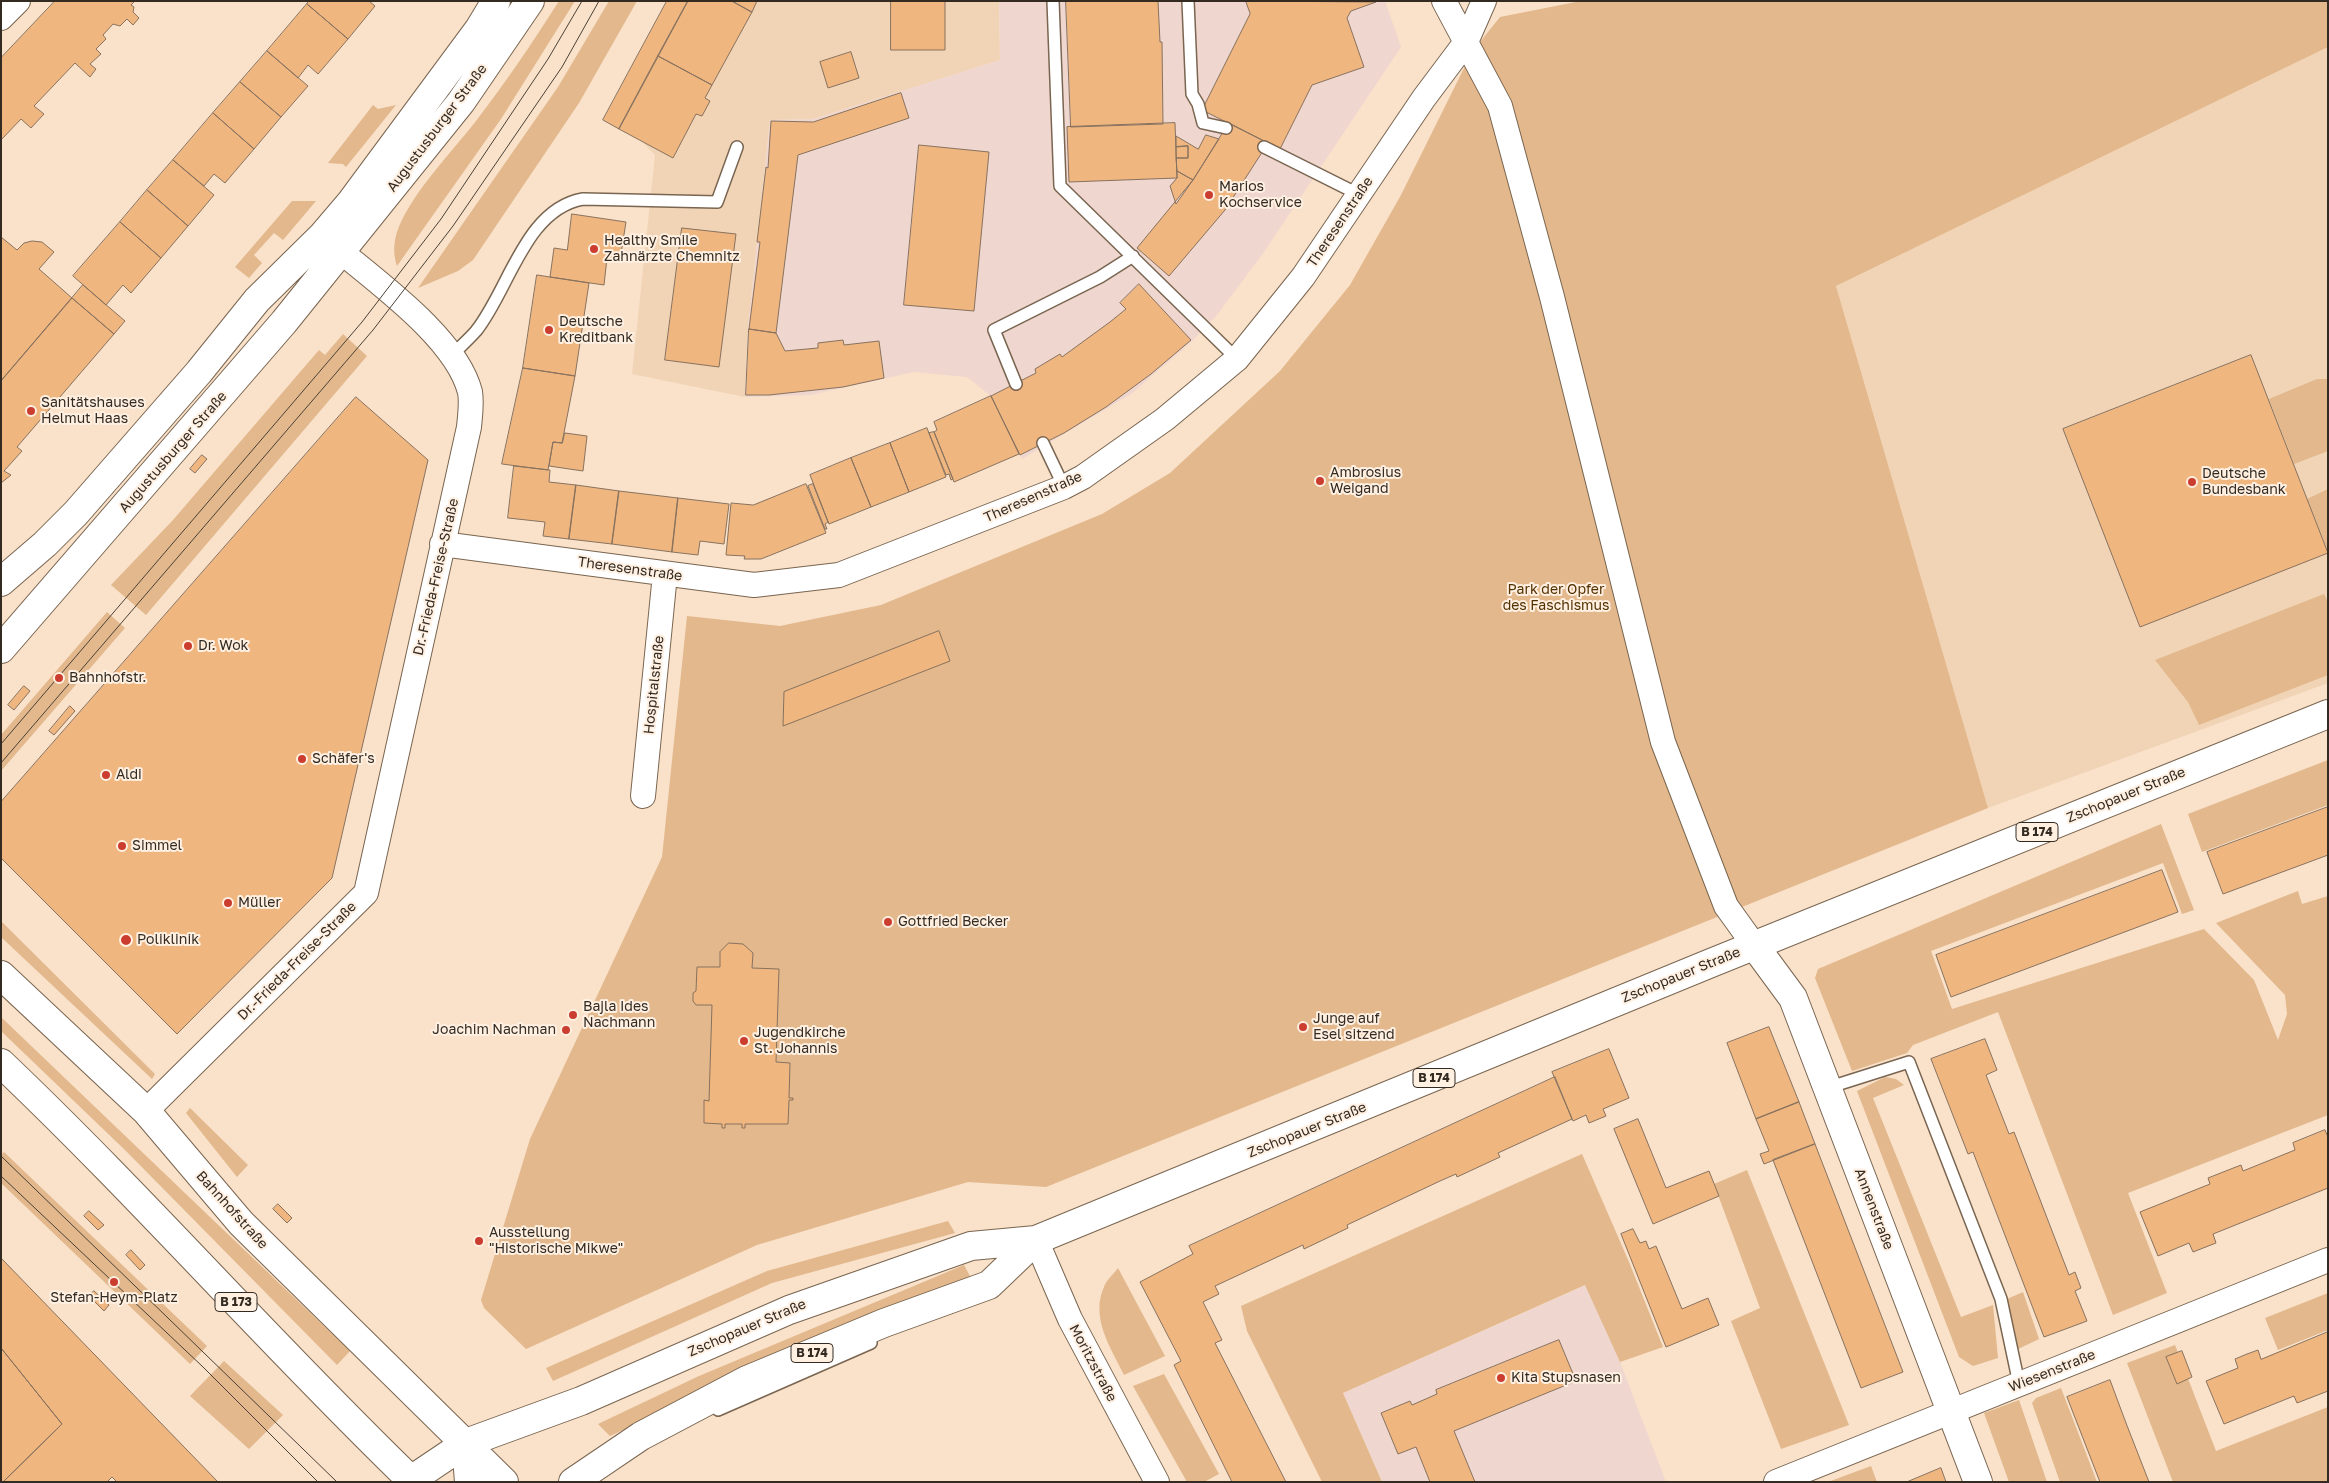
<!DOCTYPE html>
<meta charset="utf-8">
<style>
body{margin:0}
#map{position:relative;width:2329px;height:1483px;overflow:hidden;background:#f9e1ca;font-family:"Golos Text",sans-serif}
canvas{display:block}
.frame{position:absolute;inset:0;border:2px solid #332b22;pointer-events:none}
</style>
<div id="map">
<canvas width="2329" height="1483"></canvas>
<div class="frame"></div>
</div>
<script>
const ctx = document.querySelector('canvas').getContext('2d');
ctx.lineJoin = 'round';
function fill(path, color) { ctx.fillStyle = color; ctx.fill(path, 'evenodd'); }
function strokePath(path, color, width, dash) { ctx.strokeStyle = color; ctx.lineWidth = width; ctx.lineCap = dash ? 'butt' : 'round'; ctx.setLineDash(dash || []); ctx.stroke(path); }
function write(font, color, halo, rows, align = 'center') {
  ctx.font = font + ' "Golos Text",sans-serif'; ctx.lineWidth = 4; ctx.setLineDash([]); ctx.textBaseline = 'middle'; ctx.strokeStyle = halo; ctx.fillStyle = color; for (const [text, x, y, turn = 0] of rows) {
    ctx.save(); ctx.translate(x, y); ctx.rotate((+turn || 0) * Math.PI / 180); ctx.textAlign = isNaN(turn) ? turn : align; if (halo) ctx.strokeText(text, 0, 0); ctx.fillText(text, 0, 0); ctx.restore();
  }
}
fill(new Path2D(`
 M 672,1 L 999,1 L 1000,60 L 813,119 L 770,120 L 748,328 L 745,397 L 632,374 L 655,155 L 612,111 Z
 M 2328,47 L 2328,683 L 1988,808 L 1836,286 Z`), '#f1d4b6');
fill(new Path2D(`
 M 999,1 L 1385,1 L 1401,47 L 1264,252 L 1217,315 L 1191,342 L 1131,394 L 1022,459 L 991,396 L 967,377 L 914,372 L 810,395 L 745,397 L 748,328 L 770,120 L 813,119 L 1000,60 Z
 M 1586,1285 L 1620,1362 L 1666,1482 L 1382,1482 L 1343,1393 Z`), '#efd6cf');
fill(new Path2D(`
 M 559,1 L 575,1 L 501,119 L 397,266 C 392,251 394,237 401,222 C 419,185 451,153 476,121 C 506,82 533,42 559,1 Z
 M 609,1 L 637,1 L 579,103 L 473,260 L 458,271 L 418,288 L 558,87 Z
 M 1581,1 L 2328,1 L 2328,47 L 1836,286 L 1988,808 L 1046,1187 L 968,1182 L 757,1245 L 526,1349 L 484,1308 L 481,1300 L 530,1139 L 662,857 L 687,616 L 780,626 L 881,605 L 1102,514 L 1170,473 L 1280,371 L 1350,285 L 1401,195 L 1472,52 L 1500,17 Z
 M 373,105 L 378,109 L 396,105 L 346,167 L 343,164 L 328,163 Z
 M 292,201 L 316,201 L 283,240 L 274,233 L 254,255 L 262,263 L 249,278 L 235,267 Z
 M 343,334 L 367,356 L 146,615 L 111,585 L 173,520 L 319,350 L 325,355 Z
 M 2317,379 L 2328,379 L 2328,451 L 2294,464 L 2269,399 Z
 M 2328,489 L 2328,551 L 2307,499 Z
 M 2324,594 L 2328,602 L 2328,675 L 2199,725 L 2188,702 L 2155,660 Z
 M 107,612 L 125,628 L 1,771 L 1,735 Z
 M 2328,760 L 2328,805 L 2202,852 L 2188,814 Z
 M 2161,824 L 2194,910 L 2182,914 L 2163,863 L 1931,951 L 1952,1009 L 2204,929 L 2254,980 L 2278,1040 L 2287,1014 L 2285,995 L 2216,923 L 2298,891 L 2302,904 L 2328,896 L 2328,1115 L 2128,1193 L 2167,1293 L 2113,1315 L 1998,1012 L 1913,1045 L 1907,1053 L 1852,1071 L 1815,978 L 1818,969 Z
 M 1,921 L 155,1074 L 152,1079 L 1,937 Z
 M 1,1017 L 350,1351 L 337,1365 L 126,1151 L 1,1031 Z
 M 1885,1077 L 1896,1079 L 1904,1085 L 1873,1098 L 1961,1317 L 1993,1305 L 1998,1358 L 1973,1366 L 1959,1357 L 1857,1091 Z
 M 190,1108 L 248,1165 L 237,1177 L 186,1113 Z
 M 4,1152 L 207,1346 L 190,1364 L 1,1183 L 1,1155 Z
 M 1582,1154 L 1629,1262 L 1663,1347 L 1620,1362 L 1585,1285 L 1343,1393 L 1382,1482 L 1322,1482 L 1247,1331 L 1241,1306 Z
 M 1747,1170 L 1849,1425 L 1781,1449 L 1731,1321 L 1760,1308 L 1714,1184 Z
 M 948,1221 L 955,1233 L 772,1283 L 553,1381 L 546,1368 L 767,1271 Z
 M 964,1265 L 971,1278 L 838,1331 L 610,1436 L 598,1424 L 699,1376 Z
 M 1118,1268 L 1165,1356 L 1124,1375 C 1111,1348 1090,1318 1104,1287 C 1106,1280 1114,1274 1118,1268 Z
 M 2023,1292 L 2039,1339 L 2016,1350 L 2007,1299 Z
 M 2328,1293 L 2328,1330 L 2278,1350 L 2265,1318 Z
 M 2175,1345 L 2216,1451 L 2328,1407 L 2328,1482 L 2173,1482 L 2127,1363 Z
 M 224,1361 L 283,1415 L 249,1449 L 190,1396 Z
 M 1164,1374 L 1219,1474 L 1204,1482 L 1187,1482 L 1133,1386 Z
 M 2061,1388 L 2097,1482 L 2060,1482 L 2032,1403 L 2036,1398 Z
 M 2019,1400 L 2047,1482 L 2009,1482 L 1984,1413 Z
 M 1871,1466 L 1877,1482 L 1828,1482 Z`), '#e2b88c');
const building = new Path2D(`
 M 55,1 L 135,1 L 131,5 L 134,7 L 133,12 L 139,18 L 133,25 L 127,19 L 120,26 L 113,24 L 103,35 L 106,39 L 96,49 L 101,54 L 90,64 L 96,69 L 90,77 L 75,63 L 34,106 L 44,114 L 31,128 L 21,119 L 1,140 L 1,58 Z
 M 309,1 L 369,1 L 375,6 L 348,39 L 307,4 Z
 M 667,1 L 688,1 L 619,129 L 603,120 Z
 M 688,1 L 732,1 L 752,12 L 712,85 L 658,56 Z
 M 732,1 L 757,1 L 752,12 Z
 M 891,1 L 945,1 L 945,50 L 891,50 Z
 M 1066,1 L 1158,1 L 1160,42 L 1162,42 L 1163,124 L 1071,127 Z
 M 1246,1 L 1376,2 L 1351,11 L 1347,18 L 1364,67 L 1312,85 L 1280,149 L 1202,110 L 1250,14 Z
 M 307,4 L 348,39 L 318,74 L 308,65 L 298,78 L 267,51 Z
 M 267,51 L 308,86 L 281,117 L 240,82 Z
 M 851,52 L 859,78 L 828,88 L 820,62 Z
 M 658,56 L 712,85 L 705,98 L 710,101 L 702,116 L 696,114 L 673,158 L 619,129 Z
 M 240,82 L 281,117 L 254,149 L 213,113 Z
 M 901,93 L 909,118 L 798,155 L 776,333 L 749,329 L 760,242 L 757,242 L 766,167 L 768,168 L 771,121 L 813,122 Z
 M 213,113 L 254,149 L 225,183 L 214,174 L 204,186 L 173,160 Z
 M 1175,123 L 1177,178 L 1069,182 L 1067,127 Z
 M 1229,123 L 1268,143 L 1225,210 L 1169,276 L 1137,248 L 1193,180 Z
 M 1206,135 L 1219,139 L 1193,180 L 1177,171 L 1176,158 L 1188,158 L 1188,146 L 1176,147 L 1176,136 L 1198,149 Z
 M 919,145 L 989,152 L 974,311 L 904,305 Z
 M 1188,146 L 1188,158 L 1176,158 L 1176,147 Z
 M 173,160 L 214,195 L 188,226 L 147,190 Z
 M 1177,171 L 1193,180 L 1176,204 L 1170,186 L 1177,178 Z
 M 147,190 L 188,226 L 161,258 L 120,222 Z
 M 572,214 L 626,222 L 620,260 L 607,258 L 604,285 L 550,277 L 554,248 L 567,250 Z
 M 120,222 L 161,258 L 131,293 L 123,285 L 106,305 L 73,276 Z
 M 682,228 L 736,234 L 719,367 L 665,360 Z
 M 1,237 L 17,250 L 24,243 L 32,241 L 42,242 L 54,252 L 39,269 L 72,298 L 1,381 Z
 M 537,275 L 589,283 L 575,376 L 523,368 Z
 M 1139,284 L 1191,340 L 1151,374 L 1106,407 L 1064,433 L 1020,455 L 991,396 L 1036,373 L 1035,369 L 1060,354 L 1062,357 L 1110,322 L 1126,309 L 1120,303 Z
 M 83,285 L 125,321 L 114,334 L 72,298 Z
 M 72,298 L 114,334 L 17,447 L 22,451 L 4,471 L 11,475 L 1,483 L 1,381 Z
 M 749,329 L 776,333 L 785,351 L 818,348 L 818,343 L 843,340 L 844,345 L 879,341 L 884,378 L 843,387 L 769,395 L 746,395 Z
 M 2251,355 L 2328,553 L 2140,627 L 2063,429 Z
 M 523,368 L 575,376 L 562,443 L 553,442 L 548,470 L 502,464 Z
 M 991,396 L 1019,454 L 954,482 L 934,432 L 937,430 L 934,422 Z
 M 356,397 L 428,460 L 332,878 L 177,1034 L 1,858 L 1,802 Z
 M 927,428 L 946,477 L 909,492 L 890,443 Z
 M 934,432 L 953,479 L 951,480 L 949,474 L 946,475 L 929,433 Z
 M 565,433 L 587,436 L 583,471 L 549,466 L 553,442 L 562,443 Z
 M 890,443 L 909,492 L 871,507 L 851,458 Z
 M 202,455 L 207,459 L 195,473 L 190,469 Z
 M 851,458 L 871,507 L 829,524 L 810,475 Z
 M 514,466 L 550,470 L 549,482 L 576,485 L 569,539 L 543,536 L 545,522 L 508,518 Z
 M 806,484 L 826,533 L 761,559 L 744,559 L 745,556 L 726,555 L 731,503 L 753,505 Z
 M 813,484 L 828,522 L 825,524 L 827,529 L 825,529 L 808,486 Z
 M 576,485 L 619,491 L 612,544 L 569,539 Z
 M 619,491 L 678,498 L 672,552 L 612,544 Z
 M 678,498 L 729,504 L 724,544 L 700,541 L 698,555 L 672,552 Z
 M 939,631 L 950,661 L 783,726 L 784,692 Z
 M 24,686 L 30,691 L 14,710 L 8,705 Z
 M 70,706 L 75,711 L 54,735 L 49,731 Z
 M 2328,807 L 2328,855 L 2223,894 L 2207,852 Z
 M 2162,870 L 2178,912 L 1951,997 L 1936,955 Z
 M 729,943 L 743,944 L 753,953 L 752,968 L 779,969 L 776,1062 L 790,1063 L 789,1098 L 793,1098 L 793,1100 L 789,1100 L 788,1124 L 745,1124 L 745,1128 L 742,1128 L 742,1124 L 725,1124 L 725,1128 L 722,1128 L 722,1124 L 704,1123 L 704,1100 L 709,1101 L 712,1005 L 696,1005 L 693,1001 L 693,993 L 696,991 L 697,967 L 720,967 L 720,952 Z
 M 1769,1027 L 1799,1102 L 1756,1119 L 1727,1043 Z
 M 1985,1039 L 1997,1070 L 1986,1075 L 2009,1134 L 2014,1132 L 2069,1275 L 2075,1272 L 2081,1288 L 2075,1291 L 2087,1321 L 2044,1337 L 1973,1152 L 1968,1154 L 1931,1059 Z
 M 1609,1049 L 1629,1098 L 1603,1109 L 1606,1116 L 1589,1123 L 1586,1115 L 1573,1121 L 1552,1072 Z
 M 1555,1077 L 1572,1119 L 1498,1153 L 1500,1157 L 1457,1177 L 1456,1174 L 1440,1181 L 1347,1225 L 1348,1228 L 1304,1249 L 1303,1245 L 1215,1286 L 1219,1294 L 1203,1302 L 1222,1340 L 1215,1343 L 1286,1482 L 1232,1482 L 1174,1365 L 1181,1361 L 1140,1282 L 1193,1254 L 1189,1246 Z
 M 1799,1102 L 1815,1144 L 1764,1164 L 1760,1154 L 1769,1151 L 1756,1119 Z
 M 1638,1119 L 1666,1188 L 1709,1171 L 1719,1196 L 1653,1224 L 1614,1129 Z
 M 2325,1130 L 2328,1137 L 2328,1188 L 2213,1234 L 2216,1243 L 2193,1252 L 2189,1243 L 2158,1256 L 2140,1212 L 2210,1184 L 2208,1178 L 2241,1165 L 2243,1171 L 2295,1150 L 2293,1143 Z
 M 1815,1144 L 1903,1372 L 1861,1388 L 1773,1160 Z
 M 278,1204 L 292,1218 L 287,1223 L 273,1209 Z
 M 89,1211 L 104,1225 L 98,1230 L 84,1216 Z
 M 1633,1229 L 1640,1243 L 1646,1241 L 1649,1249 L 1656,1246 L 1682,1309 L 1708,1298 L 1719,1325 L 1666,1347 L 1621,1234 Z
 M 131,1250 L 145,1265 L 140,1270 L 126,1255 Z
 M 1,1258 L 218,1482 L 117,1482 L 112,1477 L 107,1482 L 3,1482 L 62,1424 L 1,1348 Z
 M 94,1291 L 109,1305 L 104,1311 L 89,1296 Z
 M 2328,1332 L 2328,1391 L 2297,1403 L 2294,1396 L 2224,1424 L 2206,1381 L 2238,1368 L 2235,1359 L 2247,1354 L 2258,1350 L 2261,1359 Z
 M 1559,1340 L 1576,1381 L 1454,1431 L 1475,1482 L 1430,1482 L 1416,1447 L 1398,1454 L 1381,1413 L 1410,1401 L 1412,1405 L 1437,1394 L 1436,1390 Z
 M 1,1348 L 62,1424 L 3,1482 L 1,1482 Z
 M 2182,1351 L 2192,1377 L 2177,1384 L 2166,1357 Z
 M 2110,1380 L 2126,1423 L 2149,1482 L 2100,1482 L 2067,1397 Z
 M 1941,1468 L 1946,1482 L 1907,1482 Z`);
fill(building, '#f0b680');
strokePath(building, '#88725e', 1);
const service = new Path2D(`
 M 1053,1 L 1060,186 L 1237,359
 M 1188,1 L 1192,94 L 1198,104 L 1203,123 L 1226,128
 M 1264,147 L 1358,194
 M 452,355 C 460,347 469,339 476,331 C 509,290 525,209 583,199 L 717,202 L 737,147
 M 1016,384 L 994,330 L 1100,277 L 1133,256
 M 1043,443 L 1064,487
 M 1827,1088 L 1909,1062 L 2001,1299 L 2019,1384
 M 718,1410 L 871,1343`);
const minor = new Path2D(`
 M 1444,1 L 1500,106 L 1552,297 L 1663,742 L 1726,906 L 1754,945
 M 1,18 L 18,1
 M 442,544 L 754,585 L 839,575 L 1064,487 L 1083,477 L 1165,419 L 1237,359 L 1303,277 L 1424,98 L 1466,42 L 1484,1
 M 643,796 L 665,574
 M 146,1111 L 366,893 L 469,427 C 470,416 472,403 470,392 C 456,336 371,278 327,240
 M 1036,1240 L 1070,1319 L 1157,1482
 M 1776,1482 L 2328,1260`);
const tertiary = new Path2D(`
 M 1754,945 L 1793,998 L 1978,1482`);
const secondary = new Path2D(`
 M 1,582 L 45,544 L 76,513 L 199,372 L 257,300 L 322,236 L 351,202 L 479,29 L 496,1
 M 1,649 L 284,322 L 461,102 L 530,1`);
const primary = new Path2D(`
 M 1,975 L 146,1111 L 241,1223 L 504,1482
 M 1,1063 C 143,1198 272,1346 413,1482
 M 466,1443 L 469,1482
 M 411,1480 L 466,1443 L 581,1401 L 789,1310 L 971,1246 L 1036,1240 L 1711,963 L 2328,714
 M 573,1482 L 641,1436 L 747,1380 L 884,1323 L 989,1285 L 1036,1240`);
strokePath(service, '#796550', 14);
strokePath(minor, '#796550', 26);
strokePath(tertiary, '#796550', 30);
strokePath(secondary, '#796550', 30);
strokePath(primary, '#796550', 30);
strokePath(service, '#fff', 11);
strokePath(minor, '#fff', 24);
strokePath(tertiary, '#fff', 28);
strokePath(secondary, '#fff', 28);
strokePath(primary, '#fff', 28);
strokePath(new Path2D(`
 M 1,744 L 362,322 L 441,219 L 548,59 L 582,1
 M 1,763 L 373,330 L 453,226 L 562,67 L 599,1
 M 1,1156 L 337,1482
 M 1,1176 L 203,1367 L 318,1482`), '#4b4136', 1);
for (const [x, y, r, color] of [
 [1209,195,5,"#ca3d2f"],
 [594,249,5,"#ca3d2f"],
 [549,330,5,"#ca3d2f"],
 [31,411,5,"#ca3d2f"],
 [1320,481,5,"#ca3d2f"],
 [2192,482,5,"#ca3d2f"],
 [188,646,5,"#ca3d2f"],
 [59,678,5,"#ca3d2f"],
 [302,759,5,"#ca3d2f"],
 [106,775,5,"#ca3d2f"],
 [122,846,5,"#ca3d2f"],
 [228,903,5,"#ca3d2f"],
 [888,922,5,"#ca3d2f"],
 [126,940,6,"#ca3d2f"],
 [573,1015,5,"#ca3d2f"],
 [1303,1027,5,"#ca3d2f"],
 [566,1030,5,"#ca3d2f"],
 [744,1041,5,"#ca3d2f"],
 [479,1241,5,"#ca3d2f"],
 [114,1282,5,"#ca3d2f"],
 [1501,1378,5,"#ca3d2f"]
]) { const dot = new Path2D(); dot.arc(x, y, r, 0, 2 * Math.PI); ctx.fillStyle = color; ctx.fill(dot); strokePath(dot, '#fff0e2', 2); }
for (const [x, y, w] of [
 [2037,832,42],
 [1434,1078,42],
 [236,1302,42],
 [812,1353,42]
]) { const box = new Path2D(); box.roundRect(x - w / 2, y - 9.5, w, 19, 4); ctx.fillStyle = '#fff0e2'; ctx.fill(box); strokePath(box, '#332b22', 1); }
write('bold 12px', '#332b22', null, [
 ["B 174",2037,832],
 ["B 174",1434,1078],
 ["B 173",236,1302],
 ["B 174",812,1353]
]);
write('14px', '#332b22', '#fff0e2', [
 ["Augustusburger Straße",437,128,-53],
 ["Theresenstraße",1340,222,-56],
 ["Augustusburger Straße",173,452,-49],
 ["Theresenstraße",1033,497,-24],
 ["Theresenstraße",630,569,8],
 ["Dr.-Frieda-Freise-Straße",436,577,-77],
 ["Hospitalstraße",654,685,-84],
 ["Zschopauer Straße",2126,795,-22],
 ["Dr.-Frieda-Freise-Straße",297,961,-45],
 ["Zschopauer Straße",1681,975,-22],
 ["Zschopauer Straße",1307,1130,-22],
 ["Annenstraße",1874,1209,69],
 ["Bahnhofstraße",232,1210,48],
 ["Zschopauer Straße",747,1328,-23],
 ["Moritzstraße",1093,1363,62],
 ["Wiesenstraße",2052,1371,-22]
]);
write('14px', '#332b22', '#fff0e2', [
 ["Marios",1219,187],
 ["Kochservice",1219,203],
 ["Healthy Smile",604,241],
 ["Zahnärzte Chemnitz",604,257],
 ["Deutsche",559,322],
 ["Kreditbank",559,338],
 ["Sanitätshauses",41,403],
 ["Helmut Haas",41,419],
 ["Ambrosius",1330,473],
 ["Weigand",1330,489],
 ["Deutsche",2202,474],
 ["Bundesbank",2202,490],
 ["Dr. Wok",198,646],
 ["Bahnhofstr.",69,678],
 ["Schäfer's",312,759],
 ["Aldi",116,775],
 ["Simmel",132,846],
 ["Müller",238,903],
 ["Gottfried Becker",898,922],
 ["Poliklinik",137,940],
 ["Bajla Ides",583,1007],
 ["Nachmann",583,1023],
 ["Junge auf",1313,1019],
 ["Esel sitzend",1313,1035],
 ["Joachim Nachman",556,1030,"right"],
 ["Jugendkirche",754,1033],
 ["St. Johannis",754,1049],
 ["Ausstellung",489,1233],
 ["\"Historische Mikwe\"",489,1249],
 ["Stefan-Heym-Platz",114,1298,"center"],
 ["Kita Stupsnasen",1511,1378]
], 'left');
write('14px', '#533000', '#fff0e2', [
 ["Park der Opfer",1556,590],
 ["des Faschismus",1556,606]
]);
</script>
